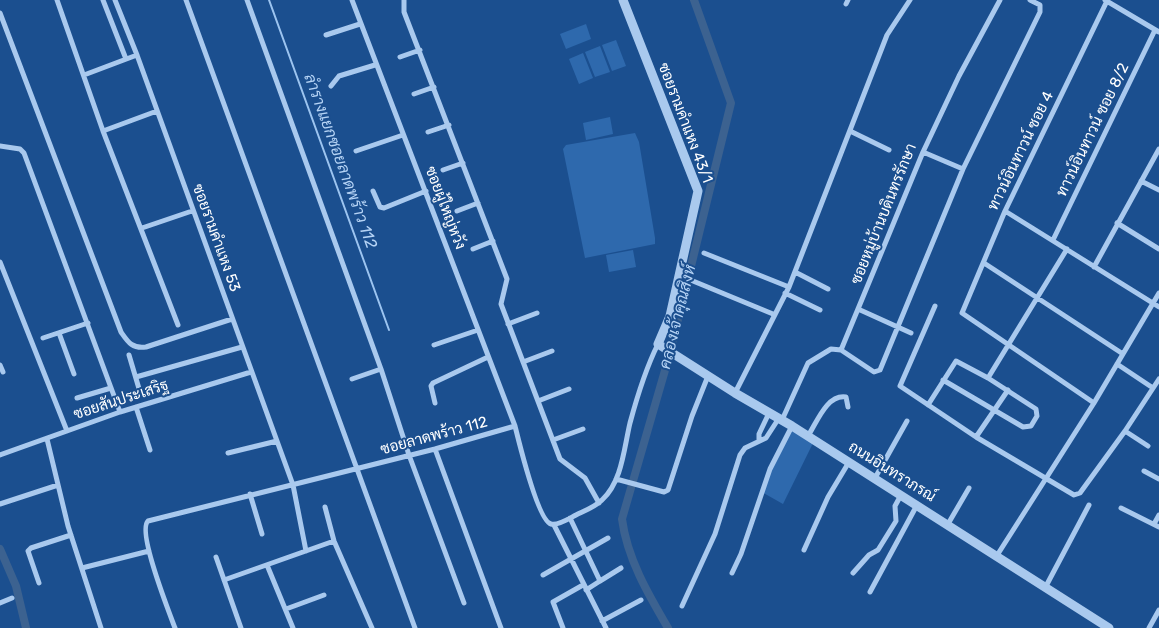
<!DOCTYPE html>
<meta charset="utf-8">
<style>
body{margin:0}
canvas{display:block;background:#1b4f8f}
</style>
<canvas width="1159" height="628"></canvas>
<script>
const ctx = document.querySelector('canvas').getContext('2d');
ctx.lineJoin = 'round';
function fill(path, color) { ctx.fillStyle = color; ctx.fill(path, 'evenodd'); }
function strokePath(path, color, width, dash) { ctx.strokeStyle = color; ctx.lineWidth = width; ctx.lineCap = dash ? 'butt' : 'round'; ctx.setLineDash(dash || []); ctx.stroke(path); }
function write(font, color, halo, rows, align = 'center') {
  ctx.font = font + ' Rubik,Sarabun,sans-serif'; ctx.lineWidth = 4; ctx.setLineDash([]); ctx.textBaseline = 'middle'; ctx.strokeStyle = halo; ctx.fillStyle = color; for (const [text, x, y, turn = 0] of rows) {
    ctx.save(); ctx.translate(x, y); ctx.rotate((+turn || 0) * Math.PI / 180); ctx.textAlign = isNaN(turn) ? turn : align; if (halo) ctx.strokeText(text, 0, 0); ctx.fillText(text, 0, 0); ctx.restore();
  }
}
fill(new Path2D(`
 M 586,24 L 591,39 L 566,49 L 560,34 Z
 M 616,40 L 626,66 L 612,71 L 602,45 Z
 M 600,46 L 610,72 L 595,77 L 585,52 Z
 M 583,53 L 593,78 L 579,84 L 569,59 Z
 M 610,117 L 613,134 L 586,140 L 583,123 Z
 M 635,133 L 639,142 L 655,238 L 655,244 L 585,258 L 563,149 L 566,145 Z
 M 633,250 L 636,267 L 609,272 L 606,255 Z
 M 792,426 L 814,441 L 783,504 L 760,491 Z`), '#2e69ad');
strokePath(new Path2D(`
 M 269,0 L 389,330`), '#9cc4f0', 2);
strokePath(new Path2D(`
 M 0,549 L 16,586 L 26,628
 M 668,628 C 648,594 627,558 622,519 L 668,360 L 731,103 L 694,0`), '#3c6290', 8);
strokePath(new Path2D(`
 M 57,0 L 103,131 L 178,325
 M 103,0 L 126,59
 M 115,0 L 137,55 L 277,441 L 293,485 L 306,551
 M 186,0 L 415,628
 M 247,0 L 381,369 L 409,455 L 464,603
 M 352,0 L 515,426 C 519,442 538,521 551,524 C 558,526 570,518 576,515 C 584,511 595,507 602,500 C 622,482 624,448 630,423 C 637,397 646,368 658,344
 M 404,0 L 404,12 L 507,279 L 501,304 L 560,459 L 585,478 L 599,503
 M 1105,0 L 1159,32
 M 846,4 L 848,0
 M 0,13 L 121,332 C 128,342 132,349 146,347 L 232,319
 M 326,35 L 360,24
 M 400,57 L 420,50
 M 84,75 L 137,55
 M 331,86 L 339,76 L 375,65
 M 414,94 L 434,87
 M 103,131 L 157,111
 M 850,131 L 889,150
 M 428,132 L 449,125
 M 0,146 L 20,149 L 24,153 L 120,412
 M 356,151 L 403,135
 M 923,152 L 963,169
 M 443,170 L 463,163
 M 1141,181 L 1159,190
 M 373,191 L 380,207 L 384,208 L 426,191
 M 457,211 L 478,203
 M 1005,211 L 1159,307
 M 1117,223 L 1159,249
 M 142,228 L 192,211
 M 1053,240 L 1155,30
 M 473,249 L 493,241
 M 704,253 L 789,287
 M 0,262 L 67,431
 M 984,263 L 1123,354
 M 1094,267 L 1159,149
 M 795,272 L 828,289
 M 693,281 L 773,314
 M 785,293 L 820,310
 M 935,306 L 900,386 L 976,437 L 1074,495 L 1080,493 L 1125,431 L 1159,379
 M 858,309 L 911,333
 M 508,324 L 537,313
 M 59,333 L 74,374
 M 43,338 L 88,323
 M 434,345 L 478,330
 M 841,350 L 874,372 L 880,370 L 963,169 L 1040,12 L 1040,5 L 1030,0
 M 129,355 L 140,392
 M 523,362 L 552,351
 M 1117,364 L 1153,388
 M 0,365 L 3,372
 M 136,377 L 242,347
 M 352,379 L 381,369
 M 943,380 L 1023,427 L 1031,426 L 1037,416 L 1036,409 L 988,378
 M 735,393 L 789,287 L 887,35 L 910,0
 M 77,398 L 111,388
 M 538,401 L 569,389
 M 435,403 L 431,386 L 433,383 L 488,357
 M 1094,403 L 962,313 L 1005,211 L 1107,1
 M 928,405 L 956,361 L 988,378 L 1067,249
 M 136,407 L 150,450
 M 782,420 L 808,363 L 831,349 L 841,350 L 923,152 L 959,76 L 1000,0
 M 1125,431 L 1148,446
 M 808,436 C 817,422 827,394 846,397 L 848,407
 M 976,437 L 1008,390
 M 47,439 L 68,526 L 101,628
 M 553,440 L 583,429
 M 759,440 L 759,434 L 769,413
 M 435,449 L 501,628
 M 228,453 L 277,441
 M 0,455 L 120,412 L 251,372
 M 1144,471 L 1159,479
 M 875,478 L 907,421
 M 616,479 L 664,492 L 668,490 L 692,416 L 708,376
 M 250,494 L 262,534
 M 0,504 L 58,485
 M 325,507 L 334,541 L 372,628
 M 1121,508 L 1159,527
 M 570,518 L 600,581 L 586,590
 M 948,524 L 969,488
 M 1154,524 L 1159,515
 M 554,525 L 606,628
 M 804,550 L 828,497 L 849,462
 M 216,557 L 241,628
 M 996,557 L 1094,403 L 1159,293
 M 267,565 L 293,628
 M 82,568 L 149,551
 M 732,573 L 741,554 L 770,469 L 792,426
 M 853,573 L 869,555 L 878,550 L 896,521 L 895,506 L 901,495
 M 543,575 L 608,538
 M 224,580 L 334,541
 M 600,581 L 621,568
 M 39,583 L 28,551 L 31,548 L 71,535
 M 1045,588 L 1089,505
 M 870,592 L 917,505
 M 0,603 L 12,598
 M 682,606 L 715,534 L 740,455 L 745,448 L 766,438 L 779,418
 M 286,609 L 324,595
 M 602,621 L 641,600
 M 175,628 C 169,612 137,531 148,521 L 435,449 L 515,426
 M 563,628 L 553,602 L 583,585
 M 1149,628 L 1159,610`), '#a9c9ee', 5);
strokePath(new Path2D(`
 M 623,0 L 698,191 L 670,316 L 658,344 L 735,393 L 792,426 L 1109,628`), '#a9c9ee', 9);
write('15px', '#fff', '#1b4f8f', [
 ["ซอยรามคำแหง 43/1",685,123,69],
 ["ทาวน์อินทาวน์ ซอย 8/2",1093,130,-64],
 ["ทาวน์อินทาวน์ ซอย 4",1021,151,-64],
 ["ซอยผู้ใหญ่หวัง",445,208,69],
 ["ซอยหมู่บ้านบดินทรรักษา",884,214,-68],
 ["ซอยรามคำแหง 53",216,238,70],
 ["ซอยสันประเสริฐ",121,400,-18],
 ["ซอยลาดพร้าว 112",434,436,-15],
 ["ถนนอินทราภรณ์",892,472,32]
]);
write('italic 16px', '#b5d3f5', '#1b4f8f', [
 ["ลำรางแยกซอยลาดพร้าว 112",340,161,70],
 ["คลองเจ้าคุณสิงห์",678,317,-76]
]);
</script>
